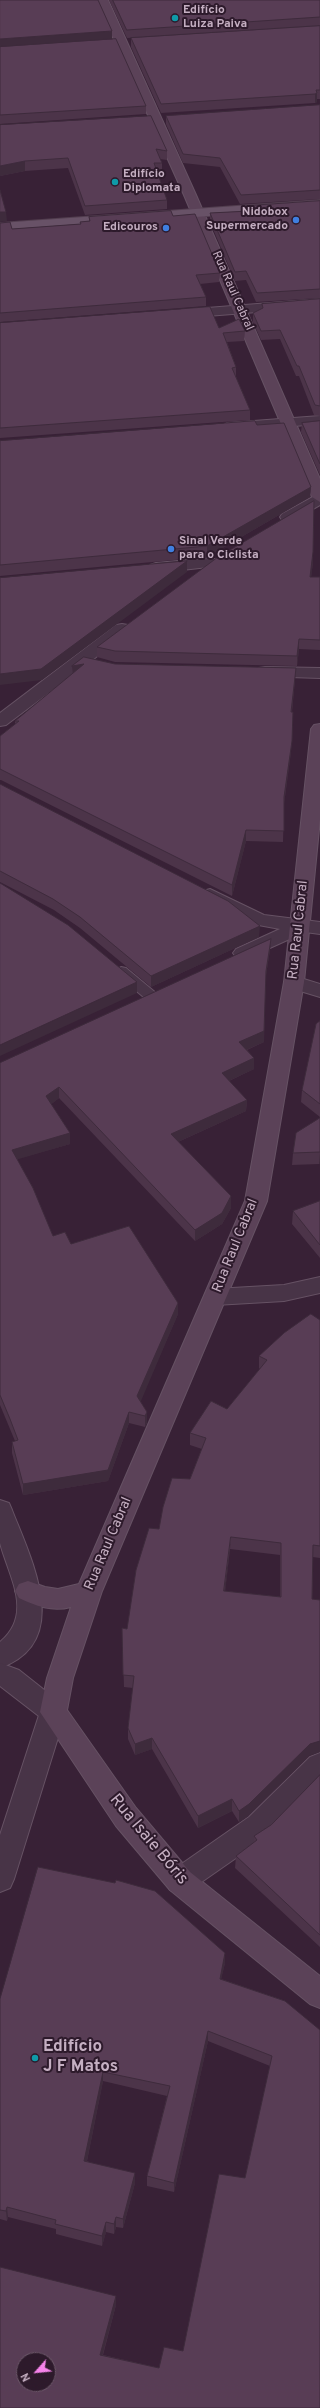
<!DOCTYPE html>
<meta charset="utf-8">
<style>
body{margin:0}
#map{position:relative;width:320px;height:2408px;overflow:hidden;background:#382136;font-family:Overpass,sans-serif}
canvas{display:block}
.north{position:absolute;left:16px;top:2352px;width:40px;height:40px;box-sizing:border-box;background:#2d1a2b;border:1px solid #6a5667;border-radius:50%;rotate:243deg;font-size:11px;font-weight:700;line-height:16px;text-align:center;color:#c5afc2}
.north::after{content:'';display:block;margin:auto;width:14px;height:18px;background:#f683ea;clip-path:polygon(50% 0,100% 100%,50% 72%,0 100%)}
</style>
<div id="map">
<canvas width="320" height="2408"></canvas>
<div class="north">N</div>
</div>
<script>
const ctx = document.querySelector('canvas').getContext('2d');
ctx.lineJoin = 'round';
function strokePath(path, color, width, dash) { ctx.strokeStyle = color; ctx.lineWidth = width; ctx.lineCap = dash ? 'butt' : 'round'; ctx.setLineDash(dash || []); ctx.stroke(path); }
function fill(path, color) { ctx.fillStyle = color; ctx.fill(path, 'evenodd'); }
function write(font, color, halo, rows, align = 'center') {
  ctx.font = font + ' Overpass,sans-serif'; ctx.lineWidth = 4; ctx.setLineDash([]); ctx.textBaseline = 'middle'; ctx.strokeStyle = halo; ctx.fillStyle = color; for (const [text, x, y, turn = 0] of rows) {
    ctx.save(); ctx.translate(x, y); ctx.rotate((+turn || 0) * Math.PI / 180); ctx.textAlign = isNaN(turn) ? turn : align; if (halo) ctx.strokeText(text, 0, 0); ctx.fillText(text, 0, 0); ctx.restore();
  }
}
const service = new Path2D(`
 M 121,967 L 126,968 L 156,993 L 158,996 L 156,999 L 146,999 L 116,974 L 114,971 Z`);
const minor = new Path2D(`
 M 320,299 L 320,307 L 182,318 L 175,314 L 182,310 Z
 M 320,416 L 320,424 L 227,431 L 220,427 L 227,423 Z
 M 320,493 L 320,505 L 294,520 L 282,520 L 280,517 L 282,514 Z
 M 211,558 L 217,560 L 219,563 L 217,566 L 156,573 L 150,571 L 148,568 L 150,565 L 156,563 Z
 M 122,624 L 128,625 L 130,629 L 128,633 L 6,725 L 0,726 L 0,713 L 116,625 Z
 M 265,667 L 320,668 L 320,678 L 259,676 L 256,672 L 259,668 Z
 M 210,889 L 264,915 L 320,922 L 320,934 L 305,932 L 250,957 L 243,959 L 236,957 L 233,953 L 236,949 L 280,929 L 253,924 L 203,899 L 200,895 L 203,891 Z
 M 294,976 L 320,984 L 320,997 L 287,987 L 284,982 L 287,977 Z
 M 320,1277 L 320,1293 L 284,1301 L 215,1305 L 207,1303 L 204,1297 L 207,1291 L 215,1289 L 284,1285 Z
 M 0,1500 L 9,1503 L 12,1510 C 31,1559 74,1642 0,1668 L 0,1642 C 34,1614 9,1577 0,1543 C 0,1530 0,1513 0,1500 Z
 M 53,1701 L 62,1704 L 66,1712 L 14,1879 L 10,1888 L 0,1892 L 0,1835 L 40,1712 L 44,1704 Z
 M 320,1753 L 320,1783 L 269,1835 L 190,1890 L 180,1894 L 170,1890 L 166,1881 L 170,1872 L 249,1817 L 310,1757 Z`);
const tertiary = new Path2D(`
 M 0,1663 L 19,1670 L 62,1704 L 66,1712 L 62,1720 L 53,1723 L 44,1720 L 0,1686 Z`);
const secondary = new Path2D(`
 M 96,0 L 108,0 L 196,195 L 320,479 L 320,502 L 312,497 L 184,195 Z
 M 320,724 L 320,819 L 304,982 L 267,1201 L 102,1591 L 73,1678 L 67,1710 L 136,1808 L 190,1872 L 320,1976 L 320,2008 L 310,2004 L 170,1890 L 116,1826 L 40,1712 L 47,1678 L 71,1607 C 52,1612 36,1606 19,1598 L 15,1591 L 19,1584 L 28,1581 L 45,1587 L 58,1589 L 79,1584 L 245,1201 L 284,982 L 311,729 L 314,725 Z`);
const primary = new Path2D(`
 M 320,200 L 320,208 L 0,231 L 0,223 Z`);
strokePath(service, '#665264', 2);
strokePath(minor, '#665264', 2);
strokePath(tertiary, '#665264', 2);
strokePath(secondary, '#665264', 2);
strokePath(primary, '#523e4f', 2);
fill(service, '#483447');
fill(minor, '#483447');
fill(tertiary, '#483447');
fill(secondary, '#5b4258');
fill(primary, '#685267');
fill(new Path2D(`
 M 0,0 L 112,39 L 87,41 L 146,106 L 146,114 L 0,124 Z
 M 109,0 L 320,0 L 320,99 L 317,99 L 317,102 L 315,103 L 161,113 L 131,47 L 131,38 L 292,28 L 127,38 Z
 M 320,105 L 320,199 L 240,204 L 220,167 L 183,163 L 166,124 L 166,116 Z
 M 0,125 L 167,151 L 167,160 L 160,159 L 162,163 L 162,172 L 157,172 L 167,200 L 167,209 L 85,215 L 68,168 L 25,171 L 0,176 Z
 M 320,201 L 320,298 L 256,302 L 246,280 L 235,281 L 210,222 L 210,213 L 247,211 L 247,206 Z
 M 173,216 L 220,273 L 219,282 L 200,284 L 206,297 L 206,306 L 0,322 L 0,223 L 12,229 L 80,224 L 80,222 L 89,221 L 89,217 Z
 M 320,299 L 320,416 L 314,415 L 299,376 L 296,376 L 280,339 L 261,340 L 253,322 L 253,313 L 261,309 L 262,304 Z
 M 0,323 L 219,328 L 245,331 L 244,341 L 227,342 L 236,367 L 236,377 L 250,410 L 250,420 L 0,438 Z
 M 320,416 L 320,475 L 301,432 L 302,423 L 320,421 Z
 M 257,425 L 311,487 L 310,497 L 207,557 L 0,576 L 0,441 Z
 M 313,562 L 311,577 L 320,577 L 320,650 L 299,649 L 297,666 L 115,662 L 97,657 L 97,647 Z
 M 115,664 L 295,679 L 292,712 L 291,752 L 284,804 L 283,842 L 246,841 L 232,896 L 1,780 L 0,780 L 0,736 L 15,724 L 15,721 L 73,674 L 72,666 Z
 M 0,784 L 259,937 L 151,987 L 80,928 L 54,910 L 0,882 Z
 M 271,939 L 270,950 L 265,981 L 264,1042 L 247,1050 L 254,1058 L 254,1069 L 229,1081 L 247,1100 L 246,1111 L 178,1142 L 231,1196 L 231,1208 L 222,1224 L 195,1241 L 59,1098 L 51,1104 L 70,1133 L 70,1144 L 17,1159 L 53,1236 L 71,1244 L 178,1303 L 178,1314 L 140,1401 L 147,1412 L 147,1423 L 145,1427 L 129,1423 L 108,1481 L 23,1495 L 12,1453 L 12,1442 L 15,1441 L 0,1405 L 0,1063 Z
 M 320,1021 L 320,1117 L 301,1102 L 302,1090 Z
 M 320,1118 L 320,1163 L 319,1164 L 292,1165 L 293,1153 Z
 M 320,1201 L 320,1258 L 292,1224 L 293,1211 Z
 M 320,1320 L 320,1558 L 313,1557 L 309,1756 L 248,1816 L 239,1822 L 232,1811 L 198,1828 L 152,1749 L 135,1755 L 128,1739 L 128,1728 L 133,1688 L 124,1687 L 122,1628 L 127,1629 L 159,1529 L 190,1479 L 202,1449 L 190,1445 L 190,1433 L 227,1409 L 260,1369 L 259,1368 L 259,1356 ZM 230,1549 L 280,1555 L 280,1597 L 225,1591 Z
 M 320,1775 L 320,1947 L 235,1868 L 236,1856 L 254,1842 L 254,1836 L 271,1825 Z
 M 225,1963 L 221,1979 L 285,2001 L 320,2408 L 0,2408 L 116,2305 L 103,2355 L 159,2368 L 183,2351 L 245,2178 L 270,2066 L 208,2041 L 174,2192 L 147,2186 L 147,2176 L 167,2096 L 103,2081 L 87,2161 L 135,2183 L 123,2228 L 116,2227 L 114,2234 L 106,2232 L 102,2246 L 56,2234 L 56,2229 L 8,2217 L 7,2221 L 0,2219 L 0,1999 Z`), '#4c3449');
fill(new Path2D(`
 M 112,31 L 112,39 L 0,48 L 0,39 Z
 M 317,93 L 317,102 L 315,103 L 315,94 Z
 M 25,161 L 25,171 L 0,176 L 0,166 Z
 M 0,212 L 6,212 L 7,221 L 0,222 Z
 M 311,487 L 310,497 L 207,557 L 207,546 Z
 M 313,552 L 313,562 L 310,587 L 310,577 Z
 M 187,561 L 187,572 L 42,680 L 0,685 L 0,674 Z
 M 299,639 L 299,649 L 297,666 L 297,656 Z
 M 84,664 L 73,676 L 72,666 Z
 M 296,668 L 295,679 L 290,723 L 291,712 Z
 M 293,712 L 291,752 L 283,808 L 284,797 Z
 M 246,830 L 246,841 L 232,896 L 232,885 Z
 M 260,926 L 259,937 L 151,987 L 151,976 Z
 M 271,939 L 270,950 L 265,982 L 266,971 Z
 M 137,982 L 137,993 L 0,1056 L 0,1045 Z
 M 264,1031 L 264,1042 L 239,1053 L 239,1042 Z
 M 254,1058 L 254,1069 L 222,1084 L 222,1073 Z
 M 59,1087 L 59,1098 L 47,1108 L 46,1096 Z
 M 247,1100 L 246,1111 L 171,1145 L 171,1134 Z
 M 70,1133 L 70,1144 L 12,1161 L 12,1150 Z
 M 320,1152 L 320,1163 L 319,1164 Z
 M 231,1196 L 231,1208 L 222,1224 L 195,1241 L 195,1230 Z
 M 178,1303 L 178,1314 L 138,1408 L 137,1396 Z
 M 129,1412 L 129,1423 L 108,1481 L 23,1495 L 23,1484 Z
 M 147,1412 L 147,1423 L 145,1427 L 145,1416 Z
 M 231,1537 L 230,1549 L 224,1603 L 224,1591 Z
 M 152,1738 L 152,1749 L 135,1755 L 135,1744 Z
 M 320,1741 L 320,1752 L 309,1756 L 248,1816 L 239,1822 L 239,1811 L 310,1744 Z
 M 232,1799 L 232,1811 L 198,1828 L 198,1816 Z
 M 225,1953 L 225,1963 L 219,1989 L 220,1979 Z
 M 208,2031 L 208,2041 L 174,2192 L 174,2183 Z
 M 103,2072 L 103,2081 L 85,2170 L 84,2161 Z
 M 135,2173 L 135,2183 L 123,2228 L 123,2219 Z
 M 7,2207 L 8,2217 L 7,2221 L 6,2211 Z
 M 116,2217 L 116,2227 L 114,2234 L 114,2224 Z
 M 106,2222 L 106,2232 L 102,2246 L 102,2236 Z
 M 116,2296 L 116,2305 L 100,2364 L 100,2355 Z`), '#3e2b3c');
const building = new Path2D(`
 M 0,0 L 98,0 L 112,31 L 0,39 Z
 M 113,0 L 320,0 L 320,17 L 127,30 Z
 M 320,26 L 320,90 L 316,90 L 317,93 L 315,94 L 161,104 L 131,38 Z
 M 116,39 L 146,106 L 0,115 L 0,47 Z
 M 320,105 L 320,190 L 241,195 L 220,158 L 183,154 L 166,116 Z
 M 151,116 L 167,151 L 156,149 L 162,163 L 154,163 L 167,200 L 85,206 L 68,158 L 25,161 L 0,166 L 0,125 Z
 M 0,190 L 6,212 L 0,212 Z
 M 320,201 L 320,289 L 257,293 L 246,271 L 235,272 L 210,213 L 250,211 L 247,206 Z
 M 171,211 L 173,216 L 195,214 L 220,273 L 196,275 L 206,297 L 0,313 L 0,223 L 10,222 L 12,229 L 81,224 L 80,222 L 90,221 L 89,217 Z
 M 320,299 L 320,406 L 315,405 L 299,366 L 297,366 L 280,330 L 261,331 L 253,313 L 263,308 L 262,304 Z
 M 210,307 L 219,328 L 239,319 L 245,331 L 223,333 L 236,367 L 232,368 L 250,410 L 0,428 L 0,323 Z
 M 255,421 L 257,425 L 284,423 L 311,487 L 207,546 L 0,565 L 0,441 Z
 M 320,421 L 320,464 L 302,423 Z
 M 314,501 L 313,552 L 310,577 L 320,577 L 320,640 L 299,639 L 297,656 L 115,651 L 97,647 L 218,557 Z
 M 187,561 L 41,669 L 0,674 L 0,578 Z
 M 84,657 L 115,664 L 296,668 L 291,712 L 293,712 L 292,741 L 284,797 L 284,831 L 246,830 L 232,885 L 0,769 L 0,736 L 19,721 L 15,721 L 84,664 L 72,666 Z
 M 0,784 L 228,901 L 260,926 L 151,976 L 80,917 L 53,899 L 0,871 Z
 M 0,883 L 68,925 L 137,982 L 0,1045 Z
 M 271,939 L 266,971 L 264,1031 L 239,1042 L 254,1058 L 222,1073 L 247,1100 L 171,1134 L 231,1196 L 222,1213 L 195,1230 L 59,1087 L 46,1096 L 70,1133 L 12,1150 L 33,1188 L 53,1236 L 65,1232 L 71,1244 L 129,1226 L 178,1303 L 137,1396 L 147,1412 L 145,1416 L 129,1412 L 108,1470 L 23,1484 L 12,1442 L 18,1440 L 10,1419 L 0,1395 L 0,1063 Z
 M 320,1021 L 320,1104 L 302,1090 L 316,1024 Z
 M 320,1118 L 320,1152 L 293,1153 L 296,1133 Z
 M 320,1201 L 320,1245 L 293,1211 Z
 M 311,1314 L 320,1320 L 320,1546 L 313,1545 L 312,1599 L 320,1600 L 320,1741 L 310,1744 L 249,1804 L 239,1811 L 232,1799 L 198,1816 L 152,1738 L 135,1744 L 128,1728 L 134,1676 L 123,1675 L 122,1628 L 127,1629 L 136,1570 L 149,1528 L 159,1529 L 163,1507 L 172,1478 L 190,1479 L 206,1438 L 190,1433 L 211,1401 L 227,1409 L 267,1360 L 259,1356 L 284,1333 ZM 231,1537 L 281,1543 L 281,1597 L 224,1591 Z
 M 320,1775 L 320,1935 L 236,1856 L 257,1840 L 254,1836 L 271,1825 Z
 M 38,1867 L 115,1883 L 116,1880 L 155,1891 L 225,1953 L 220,1979 L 285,2001 L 320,2030 L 320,2408 L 0,2408 L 0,2267 L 116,2296 L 100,2355 L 159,2368 L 164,2347 L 183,2351 L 219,2174 L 245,2178 L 272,2056 L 208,2031 L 174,2183 L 147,2176 L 170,2086 L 103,2072 L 84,2161 L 135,2173 L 123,2219 L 116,2217 L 114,2224 L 106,2222 L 102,2236 L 55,2224 L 56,2220 L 7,2207 L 6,2211 L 0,2210 L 0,1999 ZM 24,2360 L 48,2360 L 48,2384 L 24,2384 Z`);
fill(building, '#583d55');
strokePath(building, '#3e2b3c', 1);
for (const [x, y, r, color] of [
 [175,18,4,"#0f9aa8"],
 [115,182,4,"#0f9aa8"],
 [296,220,4,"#3f7fe0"],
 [166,228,4,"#3f7fe0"],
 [171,549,4,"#3f7fe0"],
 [35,2058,4,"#0f9aa8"]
]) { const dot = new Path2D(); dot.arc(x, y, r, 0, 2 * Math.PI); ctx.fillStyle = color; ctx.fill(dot); strokePath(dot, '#2d1a2b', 1.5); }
write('bold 12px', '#c5afc2', '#2d1a2b', [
 ["Edifício",183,11],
 ["Luiza Paiva",183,25],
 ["Edifício",123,175],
 ["Diplomata",123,189],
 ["Nidobox",288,213,"right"],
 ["Supermercado",288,227,"right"],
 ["Edicouros",158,228,"right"],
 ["Sinal Verde",179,542],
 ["para o Ciclista",179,556]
], 'left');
write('12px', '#c5afc2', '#2d1a2b', [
 ["Rua Raul Cabral",232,291,66]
]);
write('14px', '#c5afc2', '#2d1a2b', [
 ["Rua Raul Cabral",299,930,-84],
 ["Rua Raul Cabral",236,1246,-68],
 ["Rua Raul Cabral",109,1544,-67]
]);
write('17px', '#c5afc2', '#2d1a2b', [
 ["Rua Isaie Bóris",148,1840,50]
]);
write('bold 17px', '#c5afc2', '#2d1a2b', [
 ["Edifício",43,2048],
 ["J F Matos",43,2068]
], 'left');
</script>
